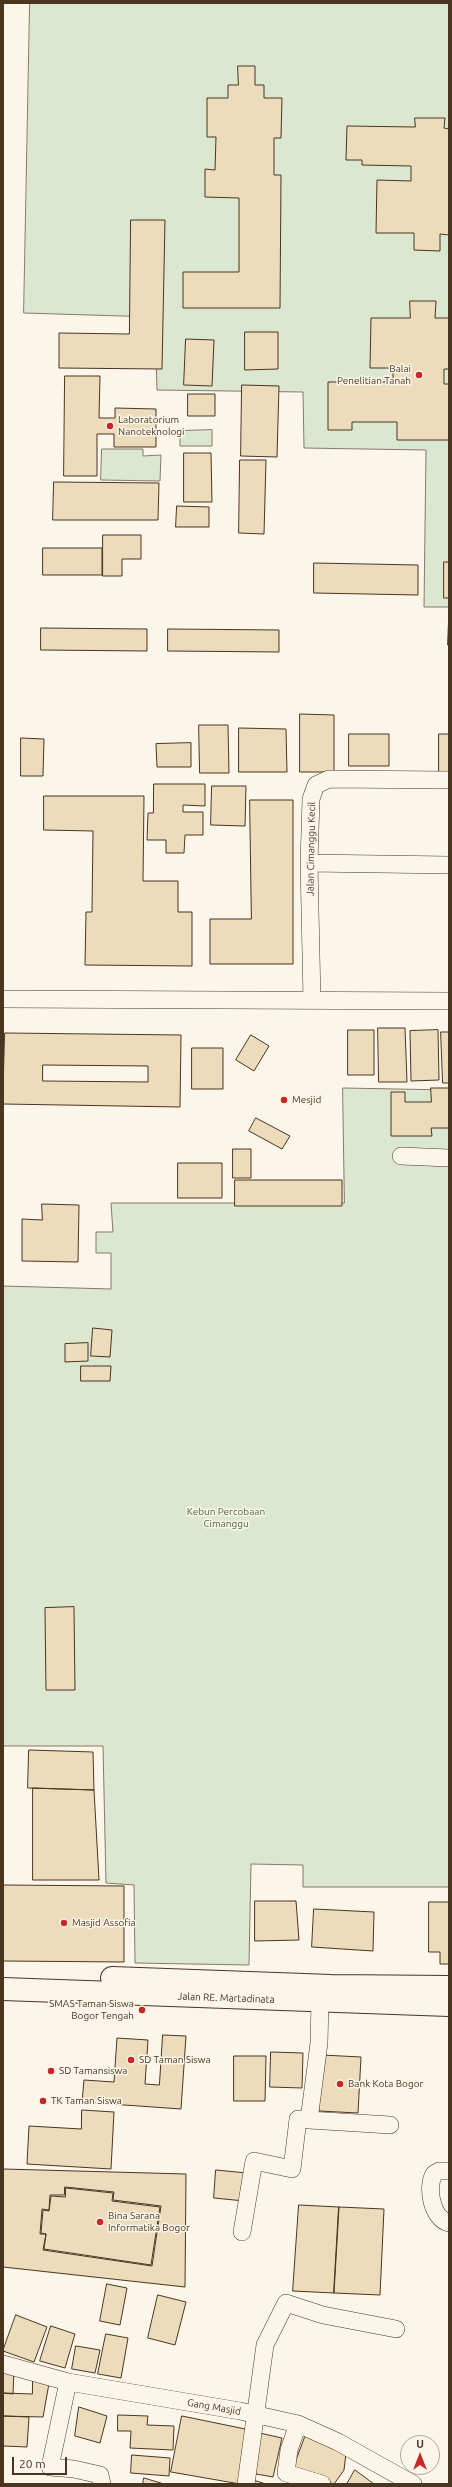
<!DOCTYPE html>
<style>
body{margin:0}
#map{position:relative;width:452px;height:2487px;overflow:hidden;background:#fbf6e9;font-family:Ubuntu,sans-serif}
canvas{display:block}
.frame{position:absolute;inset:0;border:4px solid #4a3520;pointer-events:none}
.north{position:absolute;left:400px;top:2435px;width:40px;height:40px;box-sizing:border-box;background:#fbf6e9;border:1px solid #b4a999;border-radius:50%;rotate:0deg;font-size:11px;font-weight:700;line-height:16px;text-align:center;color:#4a3520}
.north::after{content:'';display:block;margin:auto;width:14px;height:18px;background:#c62828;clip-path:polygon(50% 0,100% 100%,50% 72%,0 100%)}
.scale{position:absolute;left:12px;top:2457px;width:55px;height:18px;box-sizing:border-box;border:2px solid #4a3520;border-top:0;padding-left:5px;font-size:12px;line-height:14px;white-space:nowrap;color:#4a3520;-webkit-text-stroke:3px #fbf6e9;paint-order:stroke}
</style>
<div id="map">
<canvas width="452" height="2487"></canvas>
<div class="frame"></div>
<div class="north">U</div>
<div class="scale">20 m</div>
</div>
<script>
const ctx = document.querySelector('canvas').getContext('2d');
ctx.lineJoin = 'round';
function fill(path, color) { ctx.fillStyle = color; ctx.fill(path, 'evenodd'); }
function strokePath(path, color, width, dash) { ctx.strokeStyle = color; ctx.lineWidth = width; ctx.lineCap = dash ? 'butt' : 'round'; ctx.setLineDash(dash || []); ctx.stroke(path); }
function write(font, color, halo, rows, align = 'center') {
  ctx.font = font + ' Ubuntu,sans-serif'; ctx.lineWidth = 3; ctx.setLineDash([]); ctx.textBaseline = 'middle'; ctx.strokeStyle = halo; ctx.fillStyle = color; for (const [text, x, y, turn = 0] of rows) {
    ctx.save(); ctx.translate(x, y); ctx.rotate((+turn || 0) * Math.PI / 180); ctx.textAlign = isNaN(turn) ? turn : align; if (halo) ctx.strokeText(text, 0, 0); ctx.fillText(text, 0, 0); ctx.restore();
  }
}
const green = new Path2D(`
 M 30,3 L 449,3 L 449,607 L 424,607 L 426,450 L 304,448 L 303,392 L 157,390 L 155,317 L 24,313 Z
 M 212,430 L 212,446 L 180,446 L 180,431 Z
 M 102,449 L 143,449 L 143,456 L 161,455 L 160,481 L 101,480 Z
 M 343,1088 L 449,1090 L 449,1887 L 303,1887 L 303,1865 L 251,1864 L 249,1965 L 135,1963 L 134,1885 L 106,1883 L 103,1746 L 3,1746 L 3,1286 L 111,1289 L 111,1253 L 96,1253 L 96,1232 L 113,1232 L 111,1203 L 344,1203 Z`);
fill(green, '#dce7d0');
strokePath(green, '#887966', 1);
const building = new Path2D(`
 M 238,66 L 255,66 L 255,85 L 264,85 L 264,98 L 282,98 L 281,138 L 274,138 L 274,175 L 281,175 L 280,308 L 183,308 L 183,272 L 239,272 L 239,198 L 205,197 L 205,169 L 215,170 L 216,137 L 207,137 L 207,98 L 228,98 L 228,85 L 238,85 Z
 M 415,118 L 445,118 L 444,128 L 449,129 L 449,235 L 440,234 L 440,251 L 414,250 L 414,233 L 376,233 L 377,180 L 411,181 L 411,166 L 362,165 L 362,160 L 346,160 L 347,126 L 415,127 Z
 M 131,220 L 165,220 L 162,369 L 59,368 L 59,333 L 129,334 Z
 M 410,301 L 436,301 L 435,318 L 449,318 L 449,369 L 444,369 L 444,384 L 449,384 L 449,440 L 397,440 L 397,422 L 352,422 L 352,430 L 328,430 L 328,382 L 393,382 L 393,368 L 370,368 L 371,318 L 410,318 Z
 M 245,332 L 278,332 L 278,369 L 245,370 Z
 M 186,339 L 214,340 L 212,386 L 184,385 Z
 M 65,376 L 100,376 L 99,418 L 115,418 L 115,408 L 156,409 L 156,447 L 114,447 L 114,434 L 97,434 L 97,476 L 64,476 Z
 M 242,385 L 279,386 L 277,457 L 241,456 Z
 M 188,394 L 215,394 L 215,416 L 188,416 Z
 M 184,453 L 211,453 L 212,502 L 184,502 Z
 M 240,460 L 266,460 L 264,534 L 239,533 Z
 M 54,482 L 159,483 L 158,520 L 53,520 Z
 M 177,506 L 209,507 L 209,527 L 176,527 Z
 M 103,535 L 141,535 L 141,559 L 122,559 L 122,576 L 103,576 Z
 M 43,548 L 102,548 L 102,575 L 43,575 Z
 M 444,562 L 449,562 L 449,598 L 444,598 Z
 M 314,563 L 418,565 L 418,595 L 314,593 Z
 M 449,611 L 449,645 L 448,645 Z
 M 41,628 L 147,629 L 147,651 L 41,650 Z
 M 168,629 L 279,630 L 279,652 L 168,651 Z
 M 300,714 L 334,715 L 334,772 L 300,772 Z
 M 199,725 L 228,725 L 229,773 L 200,773 Z
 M 239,728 L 286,729 L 287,772 L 239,772 Z
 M 349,734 L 389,734 L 389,766 L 349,766 Z
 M 439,734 L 449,734 L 449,775 L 439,774 Z
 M 21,738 L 44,739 L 43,776 L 21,776 Z
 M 191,743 L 191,767 L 157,767 L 156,744 Z
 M 154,784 L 205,784 L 205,806 L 183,805 L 183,812 L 203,812 L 203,835 L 185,835 L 184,853 L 166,853 L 166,840 L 147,840 L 148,813 L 153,813 Z
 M 212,786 L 246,786 L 245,826 L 211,825 Z
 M 44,796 L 144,796 L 143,881 L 178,881 L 178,912 L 192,912 L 192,966 L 85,965 L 86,912 L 92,912 L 93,831 L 44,830 Z
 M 250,800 L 293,800 L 293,964 L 210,964 L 210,919 L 251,919 Z
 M 378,1028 L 405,1028 L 407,1082 L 379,1082 Z
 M 348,1030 L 374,1030 L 374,1075 L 348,1075 Z
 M 438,1030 L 439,1080 L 411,1081 L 410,1031 Z
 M 441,1032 L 449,1032 L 449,1083 L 443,1083 Z
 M 5,1033 L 181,1035 L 180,1107 L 3,1104 ZM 43,1065 L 148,1066 L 148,1082 L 43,1081 Z
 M 251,1035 L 269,1046 L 254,1071 L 236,1060 Z
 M 192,1048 L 223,1048 L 223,1089 L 192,1089 Z
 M 431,1088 L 449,1088 L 449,1128 L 431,1128 L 432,1136 L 391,1136 L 391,1092 L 405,1092 L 405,1102 L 431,1102 Z
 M 256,1118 L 290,1136 L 282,1149 L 249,1131 Z
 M 233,1149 L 251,1149 L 251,1178 L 233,1178 Z
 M 178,1163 L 222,1163 L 222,1198 L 178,1198 Z
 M 235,1180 L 342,1180 L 342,1206 L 235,1206 Z
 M 42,1204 L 79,1205 L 78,1262 L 22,1261 L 22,1219 L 42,1220 Z
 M 93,1328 L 112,1330 L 110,1357 L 91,1356 Z
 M 88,1343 L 88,1361 L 65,1362 L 65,1344 Z
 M 81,1366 L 111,1366 L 110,1381 L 81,1381 Z
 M 74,1607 L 75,1690 L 46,1690 L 45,1608 Z
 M 29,1750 L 93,1752 L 94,1790 L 28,1788 Z
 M 33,1788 L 94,1790 L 99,1880 L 33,1880 Z
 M 3,1885 L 124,1886 L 124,1962 L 3,1961 Z
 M 255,1901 L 296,1901 L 299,1940 L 255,1941 Z
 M 429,1902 L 449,1902 L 449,1964 L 440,1964 L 440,1952 L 429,1952 Z
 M 314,1909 L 374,1912 L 373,1951 L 312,1947 Z
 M 163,2035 L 186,2036 L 181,2109 L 82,2102 L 84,2080 L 114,2082 L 117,2038 L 148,2040 L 145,2084 L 159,2085 Z
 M 271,2052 L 303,2053 L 302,2088 L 270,2087 Z
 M 322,2055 L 361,2057 L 358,2113 L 319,2111 Z
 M 234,2056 L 266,2056 L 265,2101 L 234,2101 Z
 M 82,2110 L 114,2112 L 111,2169 L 27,2164 L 29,2126 L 81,2129 Z
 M 3,2169 L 186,2174 L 185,2287 L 3,2267 ZM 65,2187 L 114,2192 L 113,2200 L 161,2206 L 152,2266 L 43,2250 L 46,2234 L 40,2234 L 42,2209 L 49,2210 L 50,2195 L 64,2195 Z
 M 216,2170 L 247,2173 L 244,2201 L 214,2198 Z
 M 66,2188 L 113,2193 L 112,2201 L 160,2207 L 151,2265 L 44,2249 L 46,2234 L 41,2233 L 43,2210 L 49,2211 L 51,2196 L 65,2197 Z
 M 299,2205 L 339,2207 L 334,2293 L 293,2291 Z
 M 339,2207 L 384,2209 L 380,2295 L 334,2293 Z
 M 107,2284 L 127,2288 L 120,2325 L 100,2321 Z
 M 158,2295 L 186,2302 L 175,2345 L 148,2338 Z
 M 16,2315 L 47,2327 L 34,2362 L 3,2351 Z
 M 51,2326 L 75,2334 L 65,2368 L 40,2361 Z
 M 106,2334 L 128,2338 L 121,2378 L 98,2374 Z
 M 76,2346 L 100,2350 L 95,2373 L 72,2369 Z
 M 3,2367 L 14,2368 L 13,2394 L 3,2393 Z
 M 33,2378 L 50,2378 L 43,2417 L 3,2416 L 3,2393 L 32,2394 Z
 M 79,2407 L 107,2416 L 100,2443 L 75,2436 Z
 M 118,2415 L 148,2416 L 147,2425 L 174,2426 L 173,2450 L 130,2448 L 131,2431 L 118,2431 Z
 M 3,2416 L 29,2417 L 27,2447 L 3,2446 Z
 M 182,2416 L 250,2430 L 240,2484 L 171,2472 Z
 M 308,2429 L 346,2453 L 344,2470 L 334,2484 L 292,2472 Z
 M 255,2432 L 282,2438 L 273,2477 L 256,2474 Z
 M 132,2455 L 170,2458 L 169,2476 L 131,2473 Z
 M 355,2470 L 374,2484 L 347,2484 Z
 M 144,2478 L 164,2484 L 143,2484 Z
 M 253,2480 L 266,2484 L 253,2484 Z`);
fill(building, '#ecdcbc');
strokePath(building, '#4a3520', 1);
const minor = new Path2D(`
 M 309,863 L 449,865
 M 3,999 L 449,1001
 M 312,1000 L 309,863 L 311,799 L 316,785 L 329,779 L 449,780
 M 401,1156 L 449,1158
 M 309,2120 L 390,2125
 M 449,2171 L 439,2171 L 434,2174 C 426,2187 432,2219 449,2223
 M 242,2232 L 254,2161 L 292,2169 L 298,2119 L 309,2120 L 319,2043 L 320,2001
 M 3,2364 L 68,2382 L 240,2411 L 298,2424 L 338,2442 L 413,2484
 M 68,2382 L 50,2467 L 74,2469 L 100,2475 L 102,2484
 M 298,2424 L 289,2450 L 286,2473 L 322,2484
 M 246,2484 L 265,2345 L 286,2303 L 323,2315 L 396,2329`);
const primary = new Path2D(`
 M 112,1978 L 331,1986 L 449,1987
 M 3,1989 L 449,2005`);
strokePath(minor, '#4a3520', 18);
strokePath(primary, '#4a3520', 24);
strokePath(minor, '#fbf6e9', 17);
strokePath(primary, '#fbf6e9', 22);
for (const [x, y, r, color] of [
 [419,375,4,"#c62828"],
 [110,426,4,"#c62828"],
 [284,1100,4,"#c62828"],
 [64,1923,4,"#c62828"],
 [142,2010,4,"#c62828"],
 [131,2060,4,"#c62828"],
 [51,2071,4,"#c62828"],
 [340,2084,4,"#c62828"],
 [43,2101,4,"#c62828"],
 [100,2222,4,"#c62828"]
]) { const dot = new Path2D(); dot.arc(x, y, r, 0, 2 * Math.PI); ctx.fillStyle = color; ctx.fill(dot); strokePath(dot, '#fbf6e9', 1.5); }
write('10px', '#4a3520', '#fbf6e9', [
 ["Balai",411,369,"right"],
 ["Penelitian Tanah",411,381,"right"],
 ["Laboratorium",118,420],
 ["Nanoteknologi",118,432],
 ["Mesjid",292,1100],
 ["Masjid Assofia",72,1923],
 ["SMAS Taman Siswa",134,2004,"right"],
 ["Bogor Tengah",134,2016,"right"],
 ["SD Taman Siswa",139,2060],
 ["SD Tamansiswa",59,2071],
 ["Bank Kota Bogor",348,2084],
 ["TK Taman Siswa",51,2101],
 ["Bina Sarana",108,2216],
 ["Informatika Bogor",108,2228]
], 'left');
write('10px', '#4a3520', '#fbf6e9', [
 ["Jalan Cimanggu Kecil",311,849,-89],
 ["Jalan RE. Martadinata",226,1998,2],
 ["Gang Masjid",214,2407,10]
]);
write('10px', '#436837', '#fbf6e9', [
 ["Kebun Percobaan",226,1512],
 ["Cimanggu",226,1524]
]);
</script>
